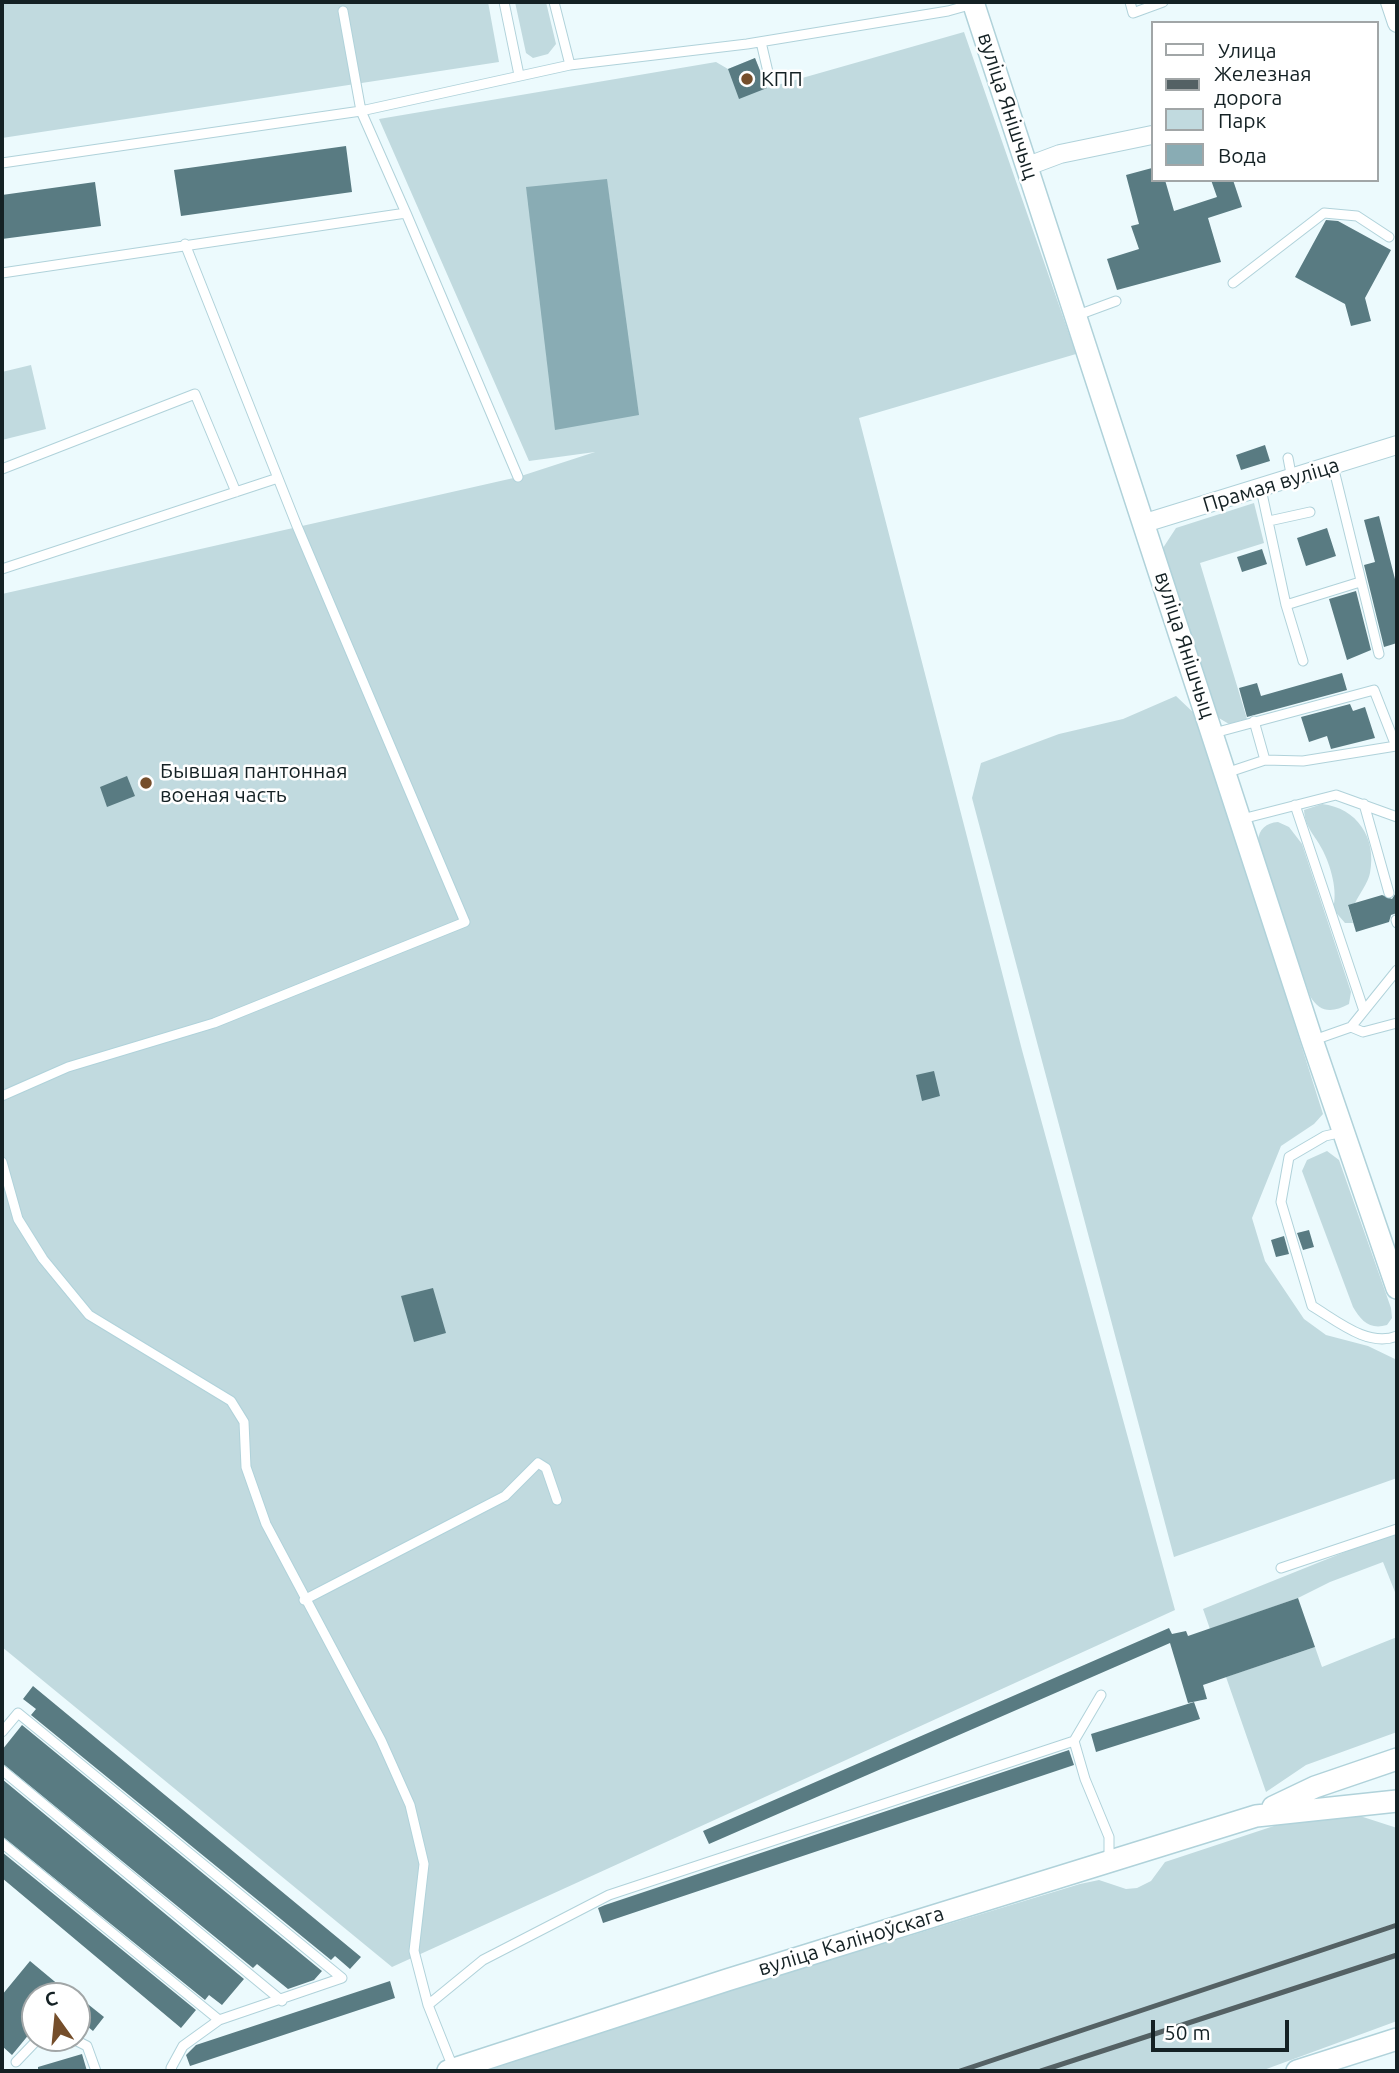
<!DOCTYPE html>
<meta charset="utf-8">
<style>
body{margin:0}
#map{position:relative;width:1399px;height:2073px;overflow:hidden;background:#ecfafd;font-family:Ubuntu,sans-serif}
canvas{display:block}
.frame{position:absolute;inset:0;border:4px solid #142124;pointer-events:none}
.legend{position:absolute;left:1151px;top:21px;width:228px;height:161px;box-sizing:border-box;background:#fff;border:2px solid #a1a6a7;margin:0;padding:9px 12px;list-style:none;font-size:21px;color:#142124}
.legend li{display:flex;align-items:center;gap:14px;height:35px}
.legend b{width:35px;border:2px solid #a1a6a7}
.north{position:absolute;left:21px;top:1982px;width:70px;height:70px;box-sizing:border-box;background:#fff;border:2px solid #a1a6a7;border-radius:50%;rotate:345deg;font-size:19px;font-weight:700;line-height:28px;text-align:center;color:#142124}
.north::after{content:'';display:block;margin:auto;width:24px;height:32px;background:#754e2b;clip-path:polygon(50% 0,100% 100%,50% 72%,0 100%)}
.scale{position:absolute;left:1151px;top:2020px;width:138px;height:32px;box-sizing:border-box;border:4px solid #142124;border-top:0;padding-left:9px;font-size:21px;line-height:24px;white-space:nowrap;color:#142124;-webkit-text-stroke:5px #fff;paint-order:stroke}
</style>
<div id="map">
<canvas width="1399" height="2073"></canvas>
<div class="frame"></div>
<ul class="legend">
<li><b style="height:9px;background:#fff"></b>Улица</li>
<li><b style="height:9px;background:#546164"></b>Железная дорога</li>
<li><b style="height:19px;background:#c1dadf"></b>Парк</li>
<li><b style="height:19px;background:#89acb4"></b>Вода</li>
</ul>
<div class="north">С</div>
<div class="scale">50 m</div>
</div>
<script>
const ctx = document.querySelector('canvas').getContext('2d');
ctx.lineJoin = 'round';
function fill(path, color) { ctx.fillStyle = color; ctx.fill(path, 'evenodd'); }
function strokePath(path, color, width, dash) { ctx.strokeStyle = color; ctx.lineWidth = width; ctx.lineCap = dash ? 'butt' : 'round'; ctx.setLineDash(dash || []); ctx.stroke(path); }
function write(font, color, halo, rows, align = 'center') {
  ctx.font = font + ' Ubuntu,sans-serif'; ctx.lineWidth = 5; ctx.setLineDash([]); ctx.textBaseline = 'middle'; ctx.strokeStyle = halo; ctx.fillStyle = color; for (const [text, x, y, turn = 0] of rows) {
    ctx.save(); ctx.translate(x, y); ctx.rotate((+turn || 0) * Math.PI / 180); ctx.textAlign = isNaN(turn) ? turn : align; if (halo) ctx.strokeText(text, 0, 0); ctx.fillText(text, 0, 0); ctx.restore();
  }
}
fill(new Path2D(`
 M 2,2 L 488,2 L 499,62 L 2,138 Z
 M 515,2 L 546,2 L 556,44 L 548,54 L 533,58 L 526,53 Z
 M 964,32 L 1076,354 L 859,418 L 1022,1050 L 1175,1610 L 392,1967 L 2,1647 L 2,594 L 518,477 L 595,452 L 529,461 L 379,119 L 716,62 L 728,69 L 755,58 L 767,88 Z
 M 31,365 L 46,429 L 2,440 L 2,372 Z
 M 1254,503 L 1264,543 L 1200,563 L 1247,719 L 1229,724 L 1212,714 L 1161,551 L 1176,528 Z
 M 1176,696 L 1197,716 L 1323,1114 L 1314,1124 L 1281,1146 L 1252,1218 L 1265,1261 L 1304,1319 L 1326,1335 L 1368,1346 L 1397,1360 L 1397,1478 L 1174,1557 L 972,798 L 981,763 L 1059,734 L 1123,719 Z
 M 1322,804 C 1357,808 1377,838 1370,873 C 1368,883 1360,893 1355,903 L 1348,906 L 1353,923 L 1345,923 L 1333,909 C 1338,891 1331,866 1322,849 C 1315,835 1305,828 1304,810 Z
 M 1278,822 L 1289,827 L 1302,844 L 1351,992 L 1349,1004 C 1332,1013 1320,1013 1310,996 L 1258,841 C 1259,829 1266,823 1278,822 Z
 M 1327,1151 L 1339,1160 L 1391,1308 L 1392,1318 L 1387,1325 C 1370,1330 1361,1321 1353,1307 L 1302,1171 L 1307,1160 Z
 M 1397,1531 L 1397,1597 L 1383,1562 L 1330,1582 L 1298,1598 L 1210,1629 L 1203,1609 Z
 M 1397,1637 L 1397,1732 L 1306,1765 L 1266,1792 L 1226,1677 L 1315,1647 L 1322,1667 Z
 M 1318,1815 L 1360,1816 L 1397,1828 L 1397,2021 L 1261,2071 L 485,2071 L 741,1987 L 1080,1884 L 1099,1880 L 1126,1889 L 1137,1888 L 1151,1881 L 1165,1862 L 1286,1822 Z`), '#c1dadf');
fill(new Path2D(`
 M 607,179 L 639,415 L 555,430 L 526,187 Z`), '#89acb4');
fill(new Path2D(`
 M 755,58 L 767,88 L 739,99 L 728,69 Z
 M 346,146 L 352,192 L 181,216 L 174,170 Z
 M 1152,168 L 1152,180 L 1165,180 L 1174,211 L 1217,197 L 1211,180 L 1233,180 L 1242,207 L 1208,218 L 1221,262 L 1117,290 L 1107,259 L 1139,249 L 1131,226 L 1139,224 L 1126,175 Z
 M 95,182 L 101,226 L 2,239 L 2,195 Z
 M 1326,220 L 1338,221 L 1391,250 L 1365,298 L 1371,321 L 1351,326 L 1345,304 L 1295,277 Z
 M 1265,445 L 1270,461 L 1241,470 L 1236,455 Z
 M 1379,516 L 1397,587 L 1397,643 L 1384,647 L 1364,565 L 1375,562 L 1364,520 Z
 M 1327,528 L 1336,556 L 1306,566 L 1297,538 Z
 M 1262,549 L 1267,564 L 1242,572 L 1237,557 Z
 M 1356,591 L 1371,650 L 1347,660 L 1329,599 Z
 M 1342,673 L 1347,690 L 1247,717 L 1239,688 L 1257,683 L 1261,696 Z
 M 1350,704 L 1353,711 L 1365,707 L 1375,738 L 1331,749 L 1327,736 L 1309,742 L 1301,717 Z
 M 127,776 L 135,796 L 107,807 L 100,787 Z
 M 1397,891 L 1397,913 L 1391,915 L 1389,922 L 1356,932 L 1348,905 L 1382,895 L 1392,899 Z
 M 934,1071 L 940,1096 L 922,1101 L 916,1075 Z
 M 1309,1230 L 1314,1247 L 1303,1250 L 1297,1233 Z
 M 1284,1236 L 1289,1254 L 1276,1257 L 1271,1240 Z
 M 433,1288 L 446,1333 L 414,1342 L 401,1296 Z
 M 1298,1598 L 1315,1647 L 1203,1685 L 1207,1699 L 1188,1703 L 1170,1643 L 709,1844 L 703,1831 L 1169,1628 L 1172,1634 L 1186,1631 L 1188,1636 Z
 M 33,1686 L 361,1957 L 350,1969 L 335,1956 L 331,1960 L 31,1715 L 36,1709 L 23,1699 Z
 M 1194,1702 L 1200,1719 L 1096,1752 L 1091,1734 Z
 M 22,1725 L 322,1971 L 314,1980 L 288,1989 L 257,1964 L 253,1968 L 2,1763 L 2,1750 Z
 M 1069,1750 L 1074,1765 L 603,1923 L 598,1908 L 605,1905 Z
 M 2,1779 L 244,1979 L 222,2005 L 209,1995 L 205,2000 L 2,1836 Z
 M 2,1852 L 196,2010 L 181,2028 L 2,1878 Z
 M 30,1961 L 72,1996 L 35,1996 L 35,2027 L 12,2055 L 2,2046 L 2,1995 Z
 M 390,1981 L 395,1998 L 190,2066 L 186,2055 L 196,2045 Z
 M 84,2001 L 104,2017 L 93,2031 L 77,2018 L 77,2010 Z
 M 82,2054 L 87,2071 L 38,2071 L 38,2067 Z`), '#597b82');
const service = new Path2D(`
 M 504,2 L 519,75
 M 554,2 L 570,65
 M 1130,2 L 1133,13 L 1163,2
 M 761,42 L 768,72
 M 2,163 L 361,111 L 570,65 L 747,44 L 948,11 L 973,4
 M 406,213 L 518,477
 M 2,273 L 406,213 L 361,111 L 343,11
 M 1233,283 L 1324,213 L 1357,216 L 1389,237
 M 1078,315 L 1116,301
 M 1288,458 L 1292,479
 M 1333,466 L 1379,654
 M 2,469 L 195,394 L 236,492
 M 1261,489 L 1286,605 L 1303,661
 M 1269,521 L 1310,512
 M 2,569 L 278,478
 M 1286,605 L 1360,582
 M 1254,721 L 1265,760
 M 1214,733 L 1374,690 L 1396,746 L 1303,761 L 1265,760 L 1226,773
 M 1364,804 L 1389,893
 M 1295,805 L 1364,1011
 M 1242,819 L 1336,795 L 1397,817
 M 1396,920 L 1397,923
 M 1351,1027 L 1363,1032 L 1397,1023
 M 1314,1040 L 1351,1027 L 1397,970
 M 2,1096 L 68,1067 L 214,1023 L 465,922 L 297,526 L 185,244
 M 1343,1132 L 1325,1136 L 1289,1157 L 1281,1202 L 1312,1306 C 1336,1320 1368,1348 1397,1336
 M 2,1162 L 18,1219 L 43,1259 L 89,1315 L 231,1401 L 244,1422 L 246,1467 L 266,1524 L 381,1740 L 410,1805 L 424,1864 L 414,1951 L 428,2005 L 454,2070
 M 1281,1568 L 1397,1529
 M 304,1600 L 505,1496 L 538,1463 L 546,1468 L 557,1500
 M 2,1732 L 18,1713 L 342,1978 L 219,2020 L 183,2046 L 171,2068 L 172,2071
 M 1074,1741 L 1085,1779 L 1109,1837 L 1109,1861
 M 2,1770 L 282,2001
 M 2,1843 L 219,2020
 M 428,2005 L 483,1960 L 609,1895 L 1074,1741 L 1101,1695
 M 71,2038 L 87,2046 L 96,2071
 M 16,2062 L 39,2038`);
const minor = new Path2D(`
 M 1390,2 L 1397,23
 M 1028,166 L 1060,154 L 1152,135
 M 1145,523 L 1397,445`);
const tertiary = new Path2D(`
 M 973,2 L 1312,1040 L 1397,1288
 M 1273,1807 L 1315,1787 L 1397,1759
 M 448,2071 L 727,1980 L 1256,1816 L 1397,1801
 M 1297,2071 L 1397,2039`);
strokePath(service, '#b0d2da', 11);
strokePath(minor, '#b0d2da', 20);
strokePath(tertiary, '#b0d2da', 24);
strokePath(service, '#fff', 9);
strokePath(minor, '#fff', 18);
strokePath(tertiary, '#fff', 21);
strokePath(new Path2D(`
 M 960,2071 L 1397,1925
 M 1041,2071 L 1397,1955`), '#546164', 5);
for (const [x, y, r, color] of [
 [747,79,7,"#754e2b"],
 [146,783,7,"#754e2b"]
]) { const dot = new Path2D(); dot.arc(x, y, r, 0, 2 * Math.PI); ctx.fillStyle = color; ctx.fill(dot); strokePath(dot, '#fff', 2.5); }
write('21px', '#142124', '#fff', [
 ["КПП",761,79],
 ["Бывшая пантонная",160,771],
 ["военая часть",160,795]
], 'left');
write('21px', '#142124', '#fff', [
 ["вуліца Янішчыц",1008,106,72],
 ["Прамая вуліца",1271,485,-17],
 ["вуліца Янішчыц",1185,645,72],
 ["вуліца Каліноўскага",851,1941,-17]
]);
</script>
